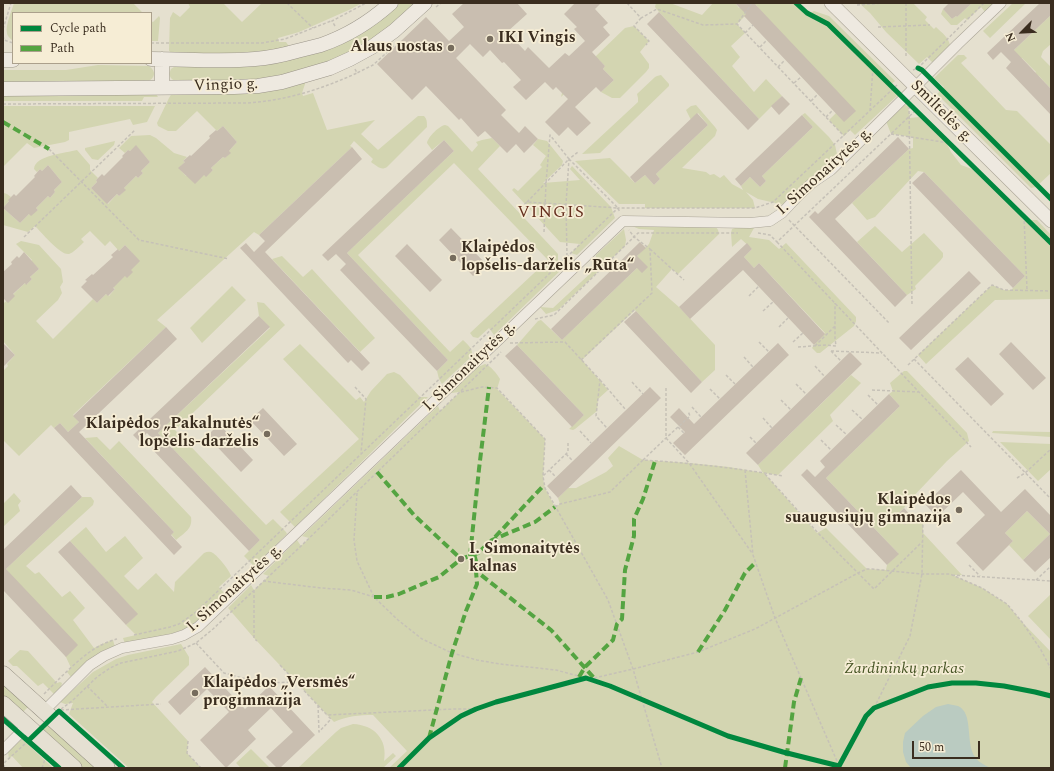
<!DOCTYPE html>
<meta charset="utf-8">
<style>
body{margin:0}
#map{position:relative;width:1054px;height:771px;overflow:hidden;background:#e5e0cf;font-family:Spectral,serif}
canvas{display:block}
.frame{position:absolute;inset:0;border:4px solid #3a2d1f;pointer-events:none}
.legend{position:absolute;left:12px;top:12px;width:140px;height:52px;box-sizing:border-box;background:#f6edd5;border:1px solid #aba08c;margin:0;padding:5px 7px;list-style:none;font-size:12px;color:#3a2d1f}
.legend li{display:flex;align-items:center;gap:8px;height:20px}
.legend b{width:20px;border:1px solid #aba08c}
.north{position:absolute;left:1002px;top:12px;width:40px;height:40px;-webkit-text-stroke:3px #f6edd5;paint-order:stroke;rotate:246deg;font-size:11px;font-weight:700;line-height:16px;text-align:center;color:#3a2d1f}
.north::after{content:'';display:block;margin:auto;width:14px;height:18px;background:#3a2d1f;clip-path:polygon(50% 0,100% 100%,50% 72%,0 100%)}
.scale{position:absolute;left:912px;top:741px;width:68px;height:18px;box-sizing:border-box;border:2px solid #3a2d1f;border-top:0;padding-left:5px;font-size:12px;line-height:14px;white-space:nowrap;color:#3a2d1f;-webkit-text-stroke:3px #f6edd5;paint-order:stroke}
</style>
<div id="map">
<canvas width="1054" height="771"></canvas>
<div class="frame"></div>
<ul class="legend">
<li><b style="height:5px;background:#00873e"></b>Cycle path</li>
<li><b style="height:5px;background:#54a441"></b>Path</li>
</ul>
<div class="north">N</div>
<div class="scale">50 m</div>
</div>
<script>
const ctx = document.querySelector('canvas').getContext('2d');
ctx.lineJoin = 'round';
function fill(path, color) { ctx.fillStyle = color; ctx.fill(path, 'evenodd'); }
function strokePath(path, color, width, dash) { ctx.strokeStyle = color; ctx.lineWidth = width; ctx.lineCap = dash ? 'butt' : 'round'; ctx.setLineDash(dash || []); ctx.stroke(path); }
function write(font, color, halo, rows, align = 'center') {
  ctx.font = font + ' Spectral,serif'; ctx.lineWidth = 3.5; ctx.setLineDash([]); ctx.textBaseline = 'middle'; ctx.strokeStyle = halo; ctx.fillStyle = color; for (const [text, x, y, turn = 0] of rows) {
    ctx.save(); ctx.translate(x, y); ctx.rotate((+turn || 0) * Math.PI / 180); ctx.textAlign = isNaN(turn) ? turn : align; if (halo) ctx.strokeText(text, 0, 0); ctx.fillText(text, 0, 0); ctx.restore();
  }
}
fill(new Path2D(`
 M 14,3 L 133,3 L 143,13 L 13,13 L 13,41 C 10,38 7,36 7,33 C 5,26 12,10 14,3 Z
 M 188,3 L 223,3 L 242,22 L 262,3 L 362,3 L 351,9 L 299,32 L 278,38 L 279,42 L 286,42 L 290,48 L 273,51 L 205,54 L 174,54 L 169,51 L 169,49 L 170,18 L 173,12 L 180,17 L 190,7 Z
 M 400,3 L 418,3 L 373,40 L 323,65 L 260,81 L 176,81 C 170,79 168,75 171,69 L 177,65 L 233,65 L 376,22 Z
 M 656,3 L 670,3 L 702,15 L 713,3 L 735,3 L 739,8 L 744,3 L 796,3 L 808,14 L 814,11 L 829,16 L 895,81 L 889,86 L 897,96 L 855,135 L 850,130 L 844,136 L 829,120 L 836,113 L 756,5 L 737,24 L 745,33 L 731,46 L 740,57 L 732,66 L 754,92 L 766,79 L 782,96 L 759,119 L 659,12 L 655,7 Z
 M 859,3 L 913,3 L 927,17 L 925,20 L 934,29 L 936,27 C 942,33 950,38 950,47 L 933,63 L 927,57 L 919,64 L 886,32 L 870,13 Z
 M 972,3 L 996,3 L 986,13 L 981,7 L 967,20 L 965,18 L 957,25 L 951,25 L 941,14 L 943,9 L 952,19 L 956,16 L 957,17 Z
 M 1013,3 L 1026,3 L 990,38 L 983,31 Z
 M 1051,15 L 1051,44 L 1043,51 L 1041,57 L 1051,67 L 1051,89 L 1039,76 L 1034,74 L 1036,72 L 1022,58 L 1020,59 L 1012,52 Z
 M 159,16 L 160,18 L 158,41 L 151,41 L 151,21 L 153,22 Z
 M 634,26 L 649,41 L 640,52 L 649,64 L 649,68 L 646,72 L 620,98 L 612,98 L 601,92 L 614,80 L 603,69 L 605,66 L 599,60 L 561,97 L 563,89 L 595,57 L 625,28 Z
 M 958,55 L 964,55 L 967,58 L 961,63 L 1006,110 L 1017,111 L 1051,145 L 1051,173 L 1036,187 L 1031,188 L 937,94 L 944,87 L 934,78 Z
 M 98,65 L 149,66 C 157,72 155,78 147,82 L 3,82 L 3,70 L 66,70 Z
 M 661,75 L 669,84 L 669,86 L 600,153 L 582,154 L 638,102 L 638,98 L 637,94 L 655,77 L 657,76 Z
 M 306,81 L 302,93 L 303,96 L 313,93 L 327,130 L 375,120 L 361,134 L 378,150 L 418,116 L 424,116 C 427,119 427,122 427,127 L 387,167 C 381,171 377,166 371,162 L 373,159 L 354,141 L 350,146 L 352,147 L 259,235 L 254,232 L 157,320 L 166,327 L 73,415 L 79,422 L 68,432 L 60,423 L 54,428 L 51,425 L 19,456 L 3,440 L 3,371 L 8,366 L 7,364 L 15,355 L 3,341 L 3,304 L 25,283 L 27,284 L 32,279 L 30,277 L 39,269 L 31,261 L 32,260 L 16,244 L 21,241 L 39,245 L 61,269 L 63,282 L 60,287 L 62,293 L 58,300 L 36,321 L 53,339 L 93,299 L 97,303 L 106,294 L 109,296 L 115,289 L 113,287 L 131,270 L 132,253 L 125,245 L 119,251 L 110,241 L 105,246 L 90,231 L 81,239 L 84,242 C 81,245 73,253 69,254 C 61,256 41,232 35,226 L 28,232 L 3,225 L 3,194 L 4,193 L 7,194 L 11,197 L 9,201 L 3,208 L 20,223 L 29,214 L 38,210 L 36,208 L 48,196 L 50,198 L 55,192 L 54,190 L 62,182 L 48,165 L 42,171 L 40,169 L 37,172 L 34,169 C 35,155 66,153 77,150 L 90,165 L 90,170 L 98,178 L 96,180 L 97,182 L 91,188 L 108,204 L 117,194 L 119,196 L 125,190 L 124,188 L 136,176 L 138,178 L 143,173 L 141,171 L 150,162 L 136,146 L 130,151 L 128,150 L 125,153 L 119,148 L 131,136 L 150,135 L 156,138 L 174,153 L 187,157 L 183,161 L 185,162 L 179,168 L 186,176 L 204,175 L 206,176 L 213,170 L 211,168 L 223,157 L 225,158 L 230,153 L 229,151 L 237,142 L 223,126 L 217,131 L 197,111 L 176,131 L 168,131 L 158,126 L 157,123 L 169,98 L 172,93 Z
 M 3,93 L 156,94 L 158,97 L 144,97 L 142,101 L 3,101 Z
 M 696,105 L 715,127 L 717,130 L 715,136 L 682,168 L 706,172 L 710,175 L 714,174 L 720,178 L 724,175 L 732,184 L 743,190 L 741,186 L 750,177 L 760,187 L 766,181 L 762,176 L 813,127 L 802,115 L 805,113 L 829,137 L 835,145 L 837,154 L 784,205 L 758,199 L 746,192 L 753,200 L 755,208 L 645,208 L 645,204 L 619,204 L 575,161 L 610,158 L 635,183 L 645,175 L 654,185 L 660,179 L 656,174 L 708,125 L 698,113 L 691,120 L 686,110 L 691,106 Z
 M 905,105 L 908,106 L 910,118 L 919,117 L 947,144 L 951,152 L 961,165 L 972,169 L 1025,221 L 1027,220 L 1037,220 L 1051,235 L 1051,299 L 995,300 L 926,364 L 918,355 L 992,285 L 1004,290 L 1011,290 L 1025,276 L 924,172 L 918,171 L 875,217 L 867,220 L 852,203 L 909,149 L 913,148 L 913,137 L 891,134 L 886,121 Z
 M 3,106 L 155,106 L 147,122 L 133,125 L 130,119 L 69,132 L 69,140 L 65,142 L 34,148 L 27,143 L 3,167 Z
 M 445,125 L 448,126 L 472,152 L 478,145 L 476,142 L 482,140 L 492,138 L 500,146 L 478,169 L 558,254 L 558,265 L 563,268 L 494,335 L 489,328 L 478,338 L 473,337 L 470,333 L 548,260 L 454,163 L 358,255 L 450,352 L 463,340 C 468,345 473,348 472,356 L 442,384 L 439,379 L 437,371 L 448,360 L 347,253 L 454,151 L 444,140 L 432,150 L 427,143 C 428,137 439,126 445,125 Z
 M 538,139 L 547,141 L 563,161 L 562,165 L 543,183 L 580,180 L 570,169 L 572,166 L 611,207 L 615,218 L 577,255 L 571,253 L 580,244 L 560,242 L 512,190 L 514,188 L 518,191 L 542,167 L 540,165 L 546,156 L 533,145 Z
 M 115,141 L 114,145 L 98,160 L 92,159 L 85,150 L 85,148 Z
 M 632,226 L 716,227 L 718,230 L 719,234 L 678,274 L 672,269 L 656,287 L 679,307 L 715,345 L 715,370 L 702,382 L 635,310 L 582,360 L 608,390 L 598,399 L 597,411 L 575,429 L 573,430 L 569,429 L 584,415 L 517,345 L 538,321 L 541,320 L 562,340 L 637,268 L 637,256 L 649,244 L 654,230 L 639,229 Z
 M 875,226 L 902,252 L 924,233 L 943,253 L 943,257 L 940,261 L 915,286 L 916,289 L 907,295 L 857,242 Z
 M 735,228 L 754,228 L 749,237 L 769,240 L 779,249 L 786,243 L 856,317 L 856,321 L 854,326 L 820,353 L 817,353 L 812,348 L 814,345 L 825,333 L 759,263 L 754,268 L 744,257 L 752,249 L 741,239 L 732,247 L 731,233 L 732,229 Z
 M 624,229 L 626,240 L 625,246 L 558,310 L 546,314 L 540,307 L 553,308 L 595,269 L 596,255 Z
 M 282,256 L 303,277 L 312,269 L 375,338 L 360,352 L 272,259 Z
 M 232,286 L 246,300 L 202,343 L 190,328 Z
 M 257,302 L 264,303 L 285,325 L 175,430 L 266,525 L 273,519 L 286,532 L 287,534 L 254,566 L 244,556 L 260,540 L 158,433 L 270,328 L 259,316 Z
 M 300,344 L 356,400 L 360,397 L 364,402 L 371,391 L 387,374 L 394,372 L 400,375 L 420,397 L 428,397 L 295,527 L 280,512 L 359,439 L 283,359 Z
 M 485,364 C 491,366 497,374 500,379 L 497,389 L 545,439 L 543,479 L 545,488 L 555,507 L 560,504 L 558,498 L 568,488 L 576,488 L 606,472 L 613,466 L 608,458 L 619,446 L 643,460 L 689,463 L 729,467 L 763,473 L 758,465 L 851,375 L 861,383 L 830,415 L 833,421 L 778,475 L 764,473 L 817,533 L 826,528 L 867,569 L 886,570 L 887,565 L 898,553 L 826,478 L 900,406 L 889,394 L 893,391 L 890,383 L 904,371 L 907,371 L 909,373 L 967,433 L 969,441 L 947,461 L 909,501 L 904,508 L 897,515 L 905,525 L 916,515 L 923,522 L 923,533 L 962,575 L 952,575 L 982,588 L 1007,604 L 1022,622 L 1051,652 L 1051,768 L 389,768 L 407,751 L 373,715 C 359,715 347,716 334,722 L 254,638 L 228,608 L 251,585 L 254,590 L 269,576 L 263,574 L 297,540 L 301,546 L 309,538 L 302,536 L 438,406 L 440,411 L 460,392 L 451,393 L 478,367 Z
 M 993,431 L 1051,432 L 1051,437 L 992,433 Z
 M 97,437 L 110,450 L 119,441 L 191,517 C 193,529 184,533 176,540 L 171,534 L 174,532 L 85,438 Z
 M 1000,442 L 1051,444 L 1051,469 L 1038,481 Z
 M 14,493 L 21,501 L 18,505 L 20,511 L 3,527 L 3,504 Z
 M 82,497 L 91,497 L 94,501 L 93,505 L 26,566 L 35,574 L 39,572 L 62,597 L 70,591 L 85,608 L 73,620 L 94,648 L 102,644 L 113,640 L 115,647 L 96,655 L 71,677 L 67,672 L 71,668 L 66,657 L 6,569 Z
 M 1027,511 L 1050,534 L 1023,560 L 1009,545 L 1013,541 L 1005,533 Z
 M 86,527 L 106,552 L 125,536 L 143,558 L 124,576 L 138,590 L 156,573 L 174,592 L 175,582 L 204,553 C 207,552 210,551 213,553 C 218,556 230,571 231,576 L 219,587 L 225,594 C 215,604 204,618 191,626 C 173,636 145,640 125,644 L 123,638 L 136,635 L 126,625 L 137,614 L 70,541 Z
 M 1051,594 L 1051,640 L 1028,616 Z
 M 181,644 L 189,657 L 189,665 L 156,697 L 152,702 L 188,741 L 187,753 L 201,768 L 129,768 L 69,714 L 73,703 L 65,704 L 60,702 L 93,672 L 116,659 L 128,655 Z
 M 20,650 L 28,651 L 57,683 L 60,682 L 62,683 L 61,687 L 54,694 L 43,683 L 38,686 L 17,666 L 13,666 L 8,661 Z
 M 3,682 L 29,706 L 21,714 L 3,697 Z
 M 49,724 L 98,768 L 82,768 L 41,732 Z
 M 353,724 C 374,725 388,739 384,761 L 393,753 L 396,756 L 383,768 L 298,768 L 336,732 L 341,728 Z
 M 22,739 L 53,768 L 23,768 L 12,756 L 9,759 L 8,752 Z
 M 251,749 L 270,768 L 241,768 L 236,763 Z`), '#d3d5b1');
fill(new Path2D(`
 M 948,704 C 951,705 955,705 958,706 C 974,713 965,743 975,757 C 978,762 985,765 990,768 L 911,768 L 906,762 L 903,752 L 903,742 L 905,733 L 923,716 L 936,707 Z`), '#bacbc1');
fill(new Path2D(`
 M 464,3 L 517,3 L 527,14 L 507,32 L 525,51 L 528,47 L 549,68 L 565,53 L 569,56 L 585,41 L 574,29 L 577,27 L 564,14 L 575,3 L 601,3 L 595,9 L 608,23 L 603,27 L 610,35 L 592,52 L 605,66 L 603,69 L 614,80 L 601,92 L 596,87 L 575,107 L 591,123 L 577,136 L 568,127 L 559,136 L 545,122 L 568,99 L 556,87 L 553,90 L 545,82 L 526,100 L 513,87 L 521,80 L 504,62 L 502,63 L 490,50 L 483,57 L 470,44 L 456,58 L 506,110 L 501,115 L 519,133 L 525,126 L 538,139 L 524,153 L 516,144 L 507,153 L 485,131 L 478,137 L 461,118 L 459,120 L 426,86 L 412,100 L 377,64 L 426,17 L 449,41 L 464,27 L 452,14 Z
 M 735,3 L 754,3 L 856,111 L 844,122 L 744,16 L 746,14 Z
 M 949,3 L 972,3 L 957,17 L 956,16 L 952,19 L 943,9 Z
 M 1040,3 L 1051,3 L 1051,15 L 1014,50 L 1051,89 L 1051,115 L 1006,68 L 1011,62 L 1001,52 L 993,60 L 987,53 Z
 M 659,12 L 759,119 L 748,130 L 647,24 Z
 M 782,96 L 790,104 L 779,115 L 771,106 Z
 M 697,113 L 708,125 L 656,174 L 660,179 L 654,185 L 645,175 L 635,183 L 630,177 Z
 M 802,115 L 813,127 L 762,176 L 766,181 L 760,187 L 750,177 L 741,186 L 735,179 Z
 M 223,126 L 237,142 L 229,151 L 231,153 L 225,158 L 223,157 L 211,168 L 213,170 L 206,177 L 204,175 L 195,184 L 178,168 L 185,162 L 183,161 L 190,155 L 191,156 L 210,138 L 209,136 L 216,130 L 217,131 Z
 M 898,137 L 909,149 L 835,219 L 907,295 L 895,307 L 809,217 L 815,211 L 818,214 Z
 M 444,140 L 454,151 L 347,253 L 448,360 L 437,371 L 340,270 L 346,264 L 336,254 L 328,261 L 322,255 Z
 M 136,145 L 150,162 L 141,171 L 143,173 L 138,178 L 136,176 L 124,188 L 126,190 L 119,196 L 117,194 L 107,204 L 91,188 L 97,182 L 96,180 L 102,174 L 104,176 L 123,157 L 122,156 L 128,150 L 130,151 Z
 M 352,147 L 362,159 L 265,252 L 370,363 L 362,371 L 351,360 L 348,363 L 240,248 L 246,243 L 254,252 L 265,241 L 259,235 Z
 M 48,165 L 62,182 L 54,190 L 55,192 L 50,198 L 48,196 L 36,208 L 38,210 L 31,216 L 29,214 L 20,223 L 3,208 L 9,201 L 8,200 L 14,194 L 16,196 L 35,177 L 34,176 L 40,169 L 42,171 Z
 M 924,172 L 1025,276 L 1013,288 L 912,183 Z
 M 451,228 L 486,264 L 473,276 L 439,240 Z
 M 640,242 L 646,248 L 637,256 L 648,267 L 642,273 L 637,268 L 562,340 L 551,329 Z
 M 747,243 L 752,249 L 744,257 L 754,268 L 759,263 L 825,334 L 814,345 L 743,270 L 690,319 L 679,307 Z
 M 407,244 L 442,280 L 430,292 L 395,256 Z
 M 125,245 L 140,261 L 131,270 L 133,272 L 127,278 L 125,276 L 113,288 L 115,289 L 108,296 L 106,294 L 97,303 L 81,287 L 87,281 L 85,280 L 92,274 L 93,275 L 113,257 L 111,255 L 118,249 L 119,251 Z
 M 24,252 L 39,269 L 30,277 L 32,279 L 26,285 L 25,283 L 13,294 L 15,296 L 8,303 L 3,298 L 3,272 L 12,264 L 11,262 L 17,256 L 19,258 Z
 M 969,271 L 981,283 L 911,350 L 899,338 Z
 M 636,311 L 702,382 L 691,393 L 624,322 Z
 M 259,316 L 270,327 L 158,433 L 260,540 L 249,551 L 152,449 L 158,444 L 147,433 L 139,441 L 133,435 Z
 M 166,327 L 177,339 L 79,432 L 174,532 L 171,535 L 182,547 L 174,555 L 54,428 L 60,423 L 68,432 L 79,422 L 73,416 Z
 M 1011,342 L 1046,378 L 1033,390 L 999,354 Z
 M 3,343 L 15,355 L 3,367 Z
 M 778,343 L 789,355 L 685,455 L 673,443 L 685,432 L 670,417 L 679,408 L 694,424 Z
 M 517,345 L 584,415 L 572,427 L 505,356 Z
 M 850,352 L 862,364 L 758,465 L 746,453 Z
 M 968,357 L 1004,394 L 991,406 L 955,369 Z
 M 650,387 L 661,398 L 558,498 L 547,486 Z
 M 889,394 L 900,406 L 826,478 L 899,554 L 887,565 L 801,475 L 807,469 L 815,477 L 825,467 L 820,461 Z
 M 263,408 L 297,444 L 284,456 L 250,420 Z
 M 219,424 L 253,460 L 241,472 L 207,436 Z
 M 961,470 L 1001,512 L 1025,489 L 1051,516 L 1051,557 L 1035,572 L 1023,560 L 1050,534 L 1027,511 L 1005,533 L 1013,541 L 983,571 L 956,543 L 985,515 L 963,492 L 937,517 L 925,504 Z
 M 71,485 L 82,497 L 6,569 L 78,645 L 66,657 L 3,590 L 3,550 Z
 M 904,508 L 913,518 L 905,525 L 897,515 Z
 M 70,541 L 138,614 L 126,625 L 58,552 Z
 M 205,667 L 245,709 L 269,686 L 315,735 L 280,768 L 277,768 L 266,757 L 293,732 L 271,708 L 248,730 L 256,739 L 226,768 L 200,740 L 229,712 L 207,689 L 180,715 L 168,702 Z`), '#c9beb0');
const minor = new Path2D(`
 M 44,711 L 90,665 L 104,656 L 122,648 L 172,639 L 184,635 L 198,627 L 623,221 L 750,223 L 770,221 L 782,213 L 798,196 L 812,183 L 831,170 L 904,98 L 958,44 L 1001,3
 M 3,750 L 27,726`);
const tertiary = new Path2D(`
 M 831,3 L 1051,221`);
const secondary = new Path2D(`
 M 151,59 C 186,59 221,62 255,59 C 269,58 283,55 297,51 C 305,49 313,47 321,45 C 347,36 371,21 391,3
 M 3,60 L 13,60
 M 162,87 L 162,59
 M 3,89 L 234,87 L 258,86 L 282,82 L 330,68 L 350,59 L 372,47 L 394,31 L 425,3`);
const primary = new Path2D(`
 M 3,674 L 107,768
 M 3,704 L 74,768`);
strokePath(minor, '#aaa497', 11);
strokePath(tertiary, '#aaa497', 14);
strokePath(secondary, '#9a9488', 15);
strokePath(primary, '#908a7e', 17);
strokePath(new Path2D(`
 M 287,3 L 313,28
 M 627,3 L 641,18 L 657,9 L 703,25 L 737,24
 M 752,3 L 737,24 L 844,136
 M 906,3 L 906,56
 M 857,5 L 884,3
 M 436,7 L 441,3
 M 641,18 L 634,26 L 649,41 L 646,45
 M 335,26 L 332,21 L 366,3
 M 878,27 L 930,25
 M 3,29 L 11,3
 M 745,33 L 753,25
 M 3,36 L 4,40 L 13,43
 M 151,43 L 262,43 L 285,39 L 331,21
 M 760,47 L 767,40
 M 778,67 L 785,60
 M 355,69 L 357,73 L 373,65 L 394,46
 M 913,70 L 918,68 L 984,3
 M 794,83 L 801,77
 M 811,101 L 818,94
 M 3,104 L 246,103 C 285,101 322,89 357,73
 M 909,106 L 912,304
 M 870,111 L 873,67
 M 826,117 L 833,110
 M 891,134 L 949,143
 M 49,149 L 139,240 L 229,259
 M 527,202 L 569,159 L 618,208
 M 521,208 L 527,202 L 618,208 L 620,213
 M 1024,216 L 1027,290
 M 789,220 L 890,324
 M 544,232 L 546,183 L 550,135 L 569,159
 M 758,233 L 770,235 L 777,242 L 916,110
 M 24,237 L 135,130
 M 777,242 L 971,447
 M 650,249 L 684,280
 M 567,256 L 566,204 L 569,159 L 578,152
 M 749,296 L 759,286
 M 763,311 L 773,302
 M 535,319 L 554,315 L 638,233 L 738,233
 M 779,327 L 788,318
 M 759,342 L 769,352
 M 793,342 L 803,333
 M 510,343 L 565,342 L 600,380 L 596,416 L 607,428
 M 815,346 L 835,326
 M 798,347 L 826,345 L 836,346 L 835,338 L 835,303
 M 831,351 L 882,353
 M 831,351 L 841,361
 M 744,357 L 753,367
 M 914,359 L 1051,499
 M 581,360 L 652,293 L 650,249 L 634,237 L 629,230
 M 908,365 L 992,285 L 1004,290 L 1051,291
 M 815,366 L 825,377
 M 726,375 L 735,384
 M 600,380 L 626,410
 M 632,382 L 643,394
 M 796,384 L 807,395
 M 355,387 L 366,399 L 361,453
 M 666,388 L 666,438 L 689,463 L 752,553
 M 710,389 L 720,399
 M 872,390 L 919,392
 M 461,392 L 482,387 L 497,388 L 545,439 L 543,476
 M 868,395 L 878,405
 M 781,400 L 791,410
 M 692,407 L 701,417
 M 852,410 L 863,420
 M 763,418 L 772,428
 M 836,425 L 847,435
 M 678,427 L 684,433
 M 580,431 L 591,443
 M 750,437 L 756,443
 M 821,440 L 831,450
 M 568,443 L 568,452 L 543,476 L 545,488 L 608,600 L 633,669 L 662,768
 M 566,454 L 573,461
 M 643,460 L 666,438 L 690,416 L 688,411
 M 549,470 L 556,477
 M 745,470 L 753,555 L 775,618 L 840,768
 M 765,474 L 818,533 L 874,589 L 922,542
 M 1017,478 L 1025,473 L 1051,449
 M 357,493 L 354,540 L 357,561 L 374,597 L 398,620 L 422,639 L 452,653 L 477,660 L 500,664 L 556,670 L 586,678 L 594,678 L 633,669 L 698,652 L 755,629 L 858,573 L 867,569 L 872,569 L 922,574 L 950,574 L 982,588 L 1007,604 L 1022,622 L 1041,650 L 1051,669
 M 555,507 L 560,504 L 610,492 L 643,460 C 691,463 736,468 783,476
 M 969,565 L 980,576
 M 952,575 L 1051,581
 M 1036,580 L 1051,566
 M 263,581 L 321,588 L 351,590 L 374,597
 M 254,590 L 254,638 L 257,641
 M 134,635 L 170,627 L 179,624 L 196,612 L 618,208 L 755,208 L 773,202 L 897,85
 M 196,643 L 224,673 L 261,683 L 296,682
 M 280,665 L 327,715 L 454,709 L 476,709
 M 87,686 L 108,707
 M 44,694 C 50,688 56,682 62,676 C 79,660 94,645 117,639
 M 318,705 L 319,732 L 331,719 L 327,715
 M 874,708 L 910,636 L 922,574 L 923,517
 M 61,709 L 72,701 L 97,677 L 110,668 L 121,663 L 178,651 L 196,643 L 213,629 L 300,547 L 501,352
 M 61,710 L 161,704
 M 188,741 L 187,753 L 201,768
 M 4,768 L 5,762 L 27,742
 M 42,768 L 45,759`), '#c6c1b7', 1.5, [3, 2]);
strokePath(minor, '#eee9e0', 10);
strokePath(tertiary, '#eee9e0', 13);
strokePath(secondary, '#eee9e0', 14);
strokePath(primary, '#e5e0d2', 16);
strokePath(new Path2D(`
 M 3,122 L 49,149
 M 377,472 L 414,515 L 461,559
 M 495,537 L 544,485
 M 474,554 L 476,561 L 476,571 L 551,630 L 594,678
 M 470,556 L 479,469 L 489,387
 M 374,597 L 387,597 L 399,594 L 439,577 L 461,559 L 478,553 L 492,540 L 535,522 L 555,507
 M 698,652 L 725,610 L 745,573 L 756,562
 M 579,677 L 585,667 L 613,640 L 617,624 L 622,619 L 625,570 L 634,536 L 634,519 L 643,499 L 655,461
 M 429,738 L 452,653 L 466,611 L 477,584 L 476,571
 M 785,768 L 794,702 L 801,678`), '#54a441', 4, [8, 4]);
strokePath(new Path2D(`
 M 796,3 L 807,13 L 828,24 L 1051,243
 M 918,68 L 922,70 L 1051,199
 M 3,719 L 59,768
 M 28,741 L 59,711 L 123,768
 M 399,768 L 429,738 L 461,716 L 476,709 L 496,702 L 586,678 L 610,686 L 728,736 L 783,752 L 839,766 L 866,716 L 874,708 L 928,687 L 952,683 L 976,683 L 1004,686 L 1035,692 L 1051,696`), '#00873e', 5);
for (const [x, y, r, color] of [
 [490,39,4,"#766c5d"],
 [451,48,4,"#766c5d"],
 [453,258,4,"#766c5d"],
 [267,434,4,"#766c5d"],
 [959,510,4,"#766c5d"],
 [461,559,4,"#766c5d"],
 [195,693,4,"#766c5d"]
]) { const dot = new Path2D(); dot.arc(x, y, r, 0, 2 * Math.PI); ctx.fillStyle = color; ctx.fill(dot); strokePath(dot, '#f6edd5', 1.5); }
write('bold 16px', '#3a2d1f', '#f6edd5', [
 ["IKI Vingis",498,39],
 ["Alaus uostas",443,48,"right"],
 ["Klaipėdos",461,249],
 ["lopšelis-darželis „Rūta“",461,267],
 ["Klaipėdos „Pakalnutės“",259,425,"right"],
 ["lopšelis-darželis",259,443,"right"],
 ["Klaipėdos",951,501,"right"],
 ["suaugusiųjų gimnazija",951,519,"right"],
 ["I. Simonaitytės",469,550],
 ["kalnas",469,568],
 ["Klaipėdos „Versmės“",203,684],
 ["progimnazija",203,702]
], 'left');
write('16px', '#3a2d1f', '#f6edd5', [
 ["Vingio g.",226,86,-2],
 ["Smiltelės g.",941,112,45],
 ["I. Simonaitytės g.",825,172,-42],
 ["I. Simonaitytės g.",470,367,-44],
 ["I. Simonaitytės g.",235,589,-42]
]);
write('italic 16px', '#485626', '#f6edd5', [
 ["Žardininkų parkas",904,670]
]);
ctx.letterSpacing = '1px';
write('17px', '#66301f', '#f6edd5', [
 ["VINGIS",551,214]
]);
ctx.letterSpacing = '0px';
</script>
